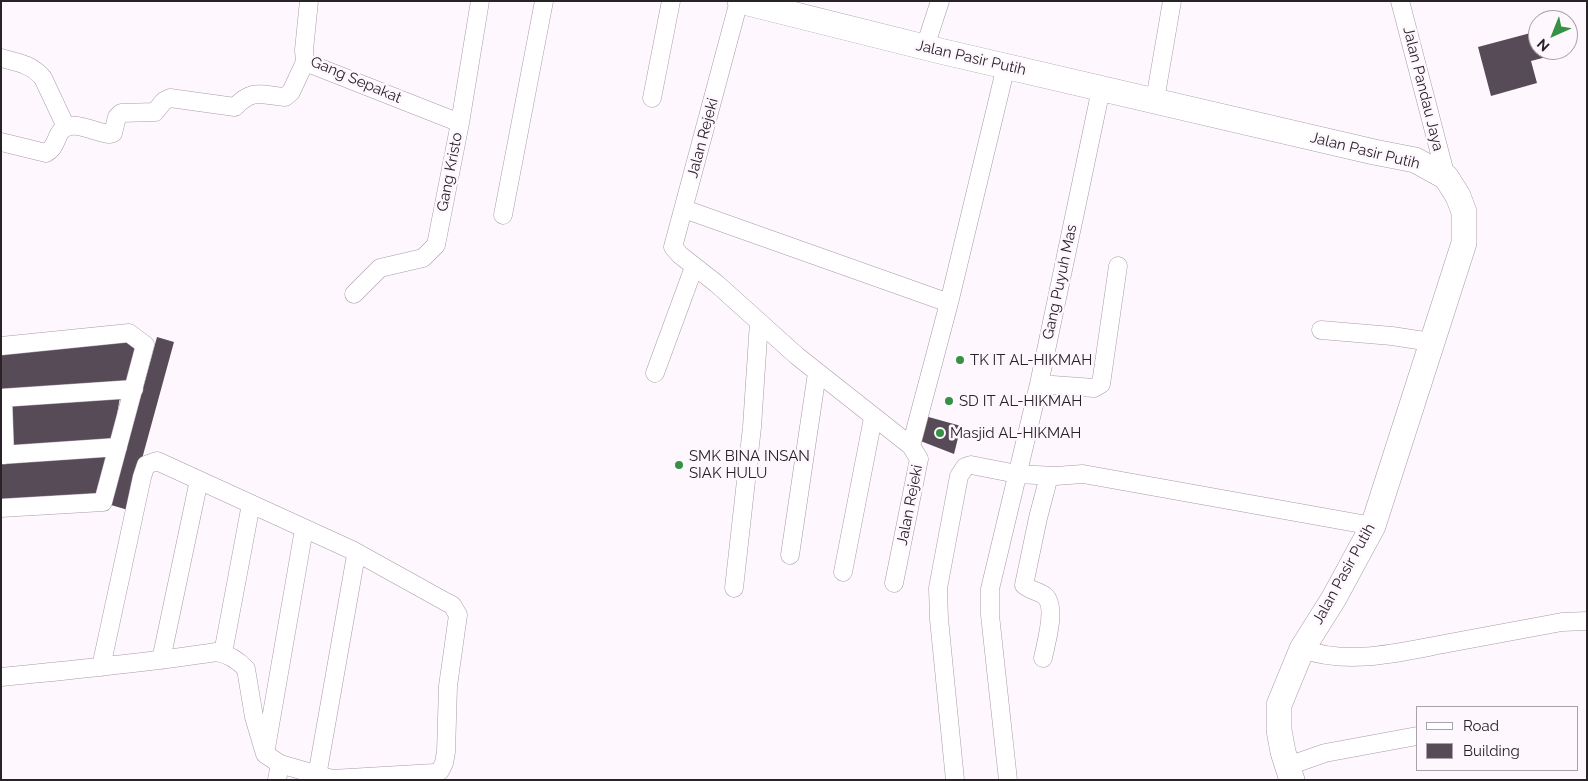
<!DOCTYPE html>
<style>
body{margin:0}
#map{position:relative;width:1588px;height:781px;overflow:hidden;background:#fef7fe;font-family:Raleway,sans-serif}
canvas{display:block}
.frame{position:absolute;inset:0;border:2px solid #292328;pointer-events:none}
.legend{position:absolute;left:1416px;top:706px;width:162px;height:65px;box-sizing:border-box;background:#fef7fe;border:1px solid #a9a2a8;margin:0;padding:6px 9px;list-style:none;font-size:15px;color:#292328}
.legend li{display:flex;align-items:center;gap:10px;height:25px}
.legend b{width:25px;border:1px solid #a9a2a8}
.north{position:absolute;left:1528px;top:10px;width:50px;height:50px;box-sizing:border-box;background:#fef7fe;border:1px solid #a9a2a8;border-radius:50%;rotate:224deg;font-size:14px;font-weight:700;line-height:20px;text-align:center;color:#292328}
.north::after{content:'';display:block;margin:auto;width:18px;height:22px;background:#359143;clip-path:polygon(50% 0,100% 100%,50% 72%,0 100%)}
</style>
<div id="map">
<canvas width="1588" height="781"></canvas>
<div class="frame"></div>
<ul class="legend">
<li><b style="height:6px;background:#fff"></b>Road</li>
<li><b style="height:14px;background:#584b58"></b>Building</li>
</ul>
<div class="north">N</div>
</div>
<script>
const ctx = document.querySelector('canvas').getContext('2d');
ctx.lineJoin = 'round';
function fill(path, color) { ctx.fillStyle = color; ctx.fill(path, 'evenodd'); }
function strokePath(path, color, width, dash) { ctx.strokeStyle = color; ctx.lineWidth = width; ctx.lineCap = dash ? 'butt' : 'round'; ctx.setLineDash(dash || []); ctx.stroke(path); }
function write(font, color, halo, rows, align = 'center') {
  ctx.font = font + ' Raleway,sans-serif'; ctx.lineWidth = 5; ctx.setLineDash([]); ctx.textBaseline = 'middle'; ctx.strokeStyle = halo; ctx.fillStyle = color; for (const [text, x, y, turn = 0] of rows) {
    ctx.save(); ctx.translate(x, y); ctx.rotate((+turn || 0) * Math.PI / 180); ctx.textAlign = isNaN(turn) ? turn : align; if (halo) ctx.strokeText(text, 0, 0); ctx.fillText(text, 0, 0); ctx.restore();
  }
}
fill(new Path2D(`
 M 1538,31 L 1538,50 L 1552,50 L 1554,55 L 1531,61 L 1537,83 L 1491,96 L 1478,47 Z
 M 116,337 L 139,346 L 127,386 L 1,394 L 1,349 Z
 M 157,337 L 174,342 L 128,510 L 111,505 Z
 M 120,397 L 112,444 L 10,451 L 7,404 Z
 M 925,416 L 961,426 L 954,454 L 918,440 Z
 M 108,455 L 95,498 L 1,503 L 1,460 Z`), '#584b58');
const minor = new Path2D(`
 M 309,1 L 304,50 L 305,62 L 460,123
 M 739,1 L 673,247 L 680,255 L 717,284 L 797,356 L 911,446 L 919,459 L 894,583
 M 1400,1 L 1446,177
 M 925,47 L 940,1
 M 1,58 C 19,63 31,64 43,78 L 66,127
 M 652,98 L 671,1
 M 1155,100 L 1172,1
 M 1,142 L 46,153 C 54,149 55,142 59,134 C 69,116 94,133 110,134 L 113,133 L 117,117 L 121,113 L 155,112 L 164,101 L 170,98 L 235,107 C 253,88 261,95 285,97 L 291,92 L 305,62
 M 684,209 L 949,303
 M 503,215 L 544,1
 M 354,294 L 380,268 L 423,258 L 436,245 L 460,123 L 480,1
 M 1321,330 L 1392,336 L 1431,342
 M 1,346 L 129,333 L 145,345 L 103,502 L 1,508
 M 655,373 L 694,267
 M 1039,384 L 1094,388 L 1101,384 L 1118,266
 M 1,398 L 134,389
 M 3,398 L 5,455
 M 911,446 L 949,303 L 1006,66
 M 1,455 L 118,447
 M 790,555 L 817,373
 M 843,572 L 873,418
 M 734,588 L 752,427 L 759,322
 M 1302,649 C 1350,666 1400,652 1449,643 C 1487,636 1524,629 1562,622 L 1587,621
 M 223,653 L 251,504
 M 1043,658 C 1046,643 1057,607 1045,596 C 1039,591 1031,591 1024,585 L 1038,518 L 1049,476
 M 161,660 L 199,480
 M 1,677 C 73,670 145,663 216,652 C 227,654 238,660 246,669 L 254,717 L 265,754 L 280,764 L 332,779 L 434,773 L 440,771 L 444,763 L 446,752 L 448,686 L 458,615 L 452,605 L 446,602 L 354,551 L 157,461 L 146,465 L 142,477 L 101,667
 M 266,748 L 304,529
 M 1288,766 L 1325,753 L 1417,736
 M 317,776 L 356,555 L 354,551
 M 277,780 L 280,764
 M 955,780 L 939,619 L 938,588 L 959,476 L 965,467 L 971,465 L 1017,474 L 1055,476 L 1083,474 L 1373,526
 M 1008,780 L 990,615 L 990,589 L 1039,384 L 1101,89`);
const highway = new Path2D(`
 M 740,1 L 940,51 L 1374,152 L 1415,160 L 1446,177 L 1458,196 L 1464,212 L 1464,243 L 1373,526 L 1334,598 L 1302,649 L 1279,705 L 1279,730 L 1283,752 L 1292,780`);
strokePath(minor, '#a99aa9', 19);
strokePath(highway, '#a99aa9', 26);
strokePath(minor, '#fff', 18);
strokePath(highway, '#fff', 25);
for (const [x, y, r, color] of [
 [960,360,5,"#359143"],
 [949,401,5,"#359143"],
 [940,433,5,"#359143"],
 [679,465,5,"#359143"]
]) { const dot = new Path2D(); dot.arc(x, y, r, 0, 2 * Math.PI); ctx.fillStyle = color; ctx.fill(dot); strokePath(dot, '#fef7fe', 2); }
write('15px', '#292328', '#fef7fe', [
 ["Jalan Pasir Putih",971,58,13],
 ["Gang Sepakat",356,80,23],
 ["Jalan Pandau Jaya",1423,89,76],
 ["Jalan Rejeki",703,138,-75],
 ["Jalan Pasir Putih",1365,151,14],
 ["Gang Kristo",450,172,-79],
 ["Gang Puyuh Mas",1060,282,-78],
 ["Jalan Rejeki",910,505,-79],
 ["Jalan Pasir Putih",1344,574,-61]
]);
write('15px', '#292328', '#fef7fe', [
 ["TK IT AL-HIKMAH",970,360],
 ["SD IT AL-HIKMAH",959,401],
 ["Masjid AL-HIKMAH",950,433],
 ["SMK BINA INSAN",689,456],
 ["SIAK HULU",689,473]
], 'left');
</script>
